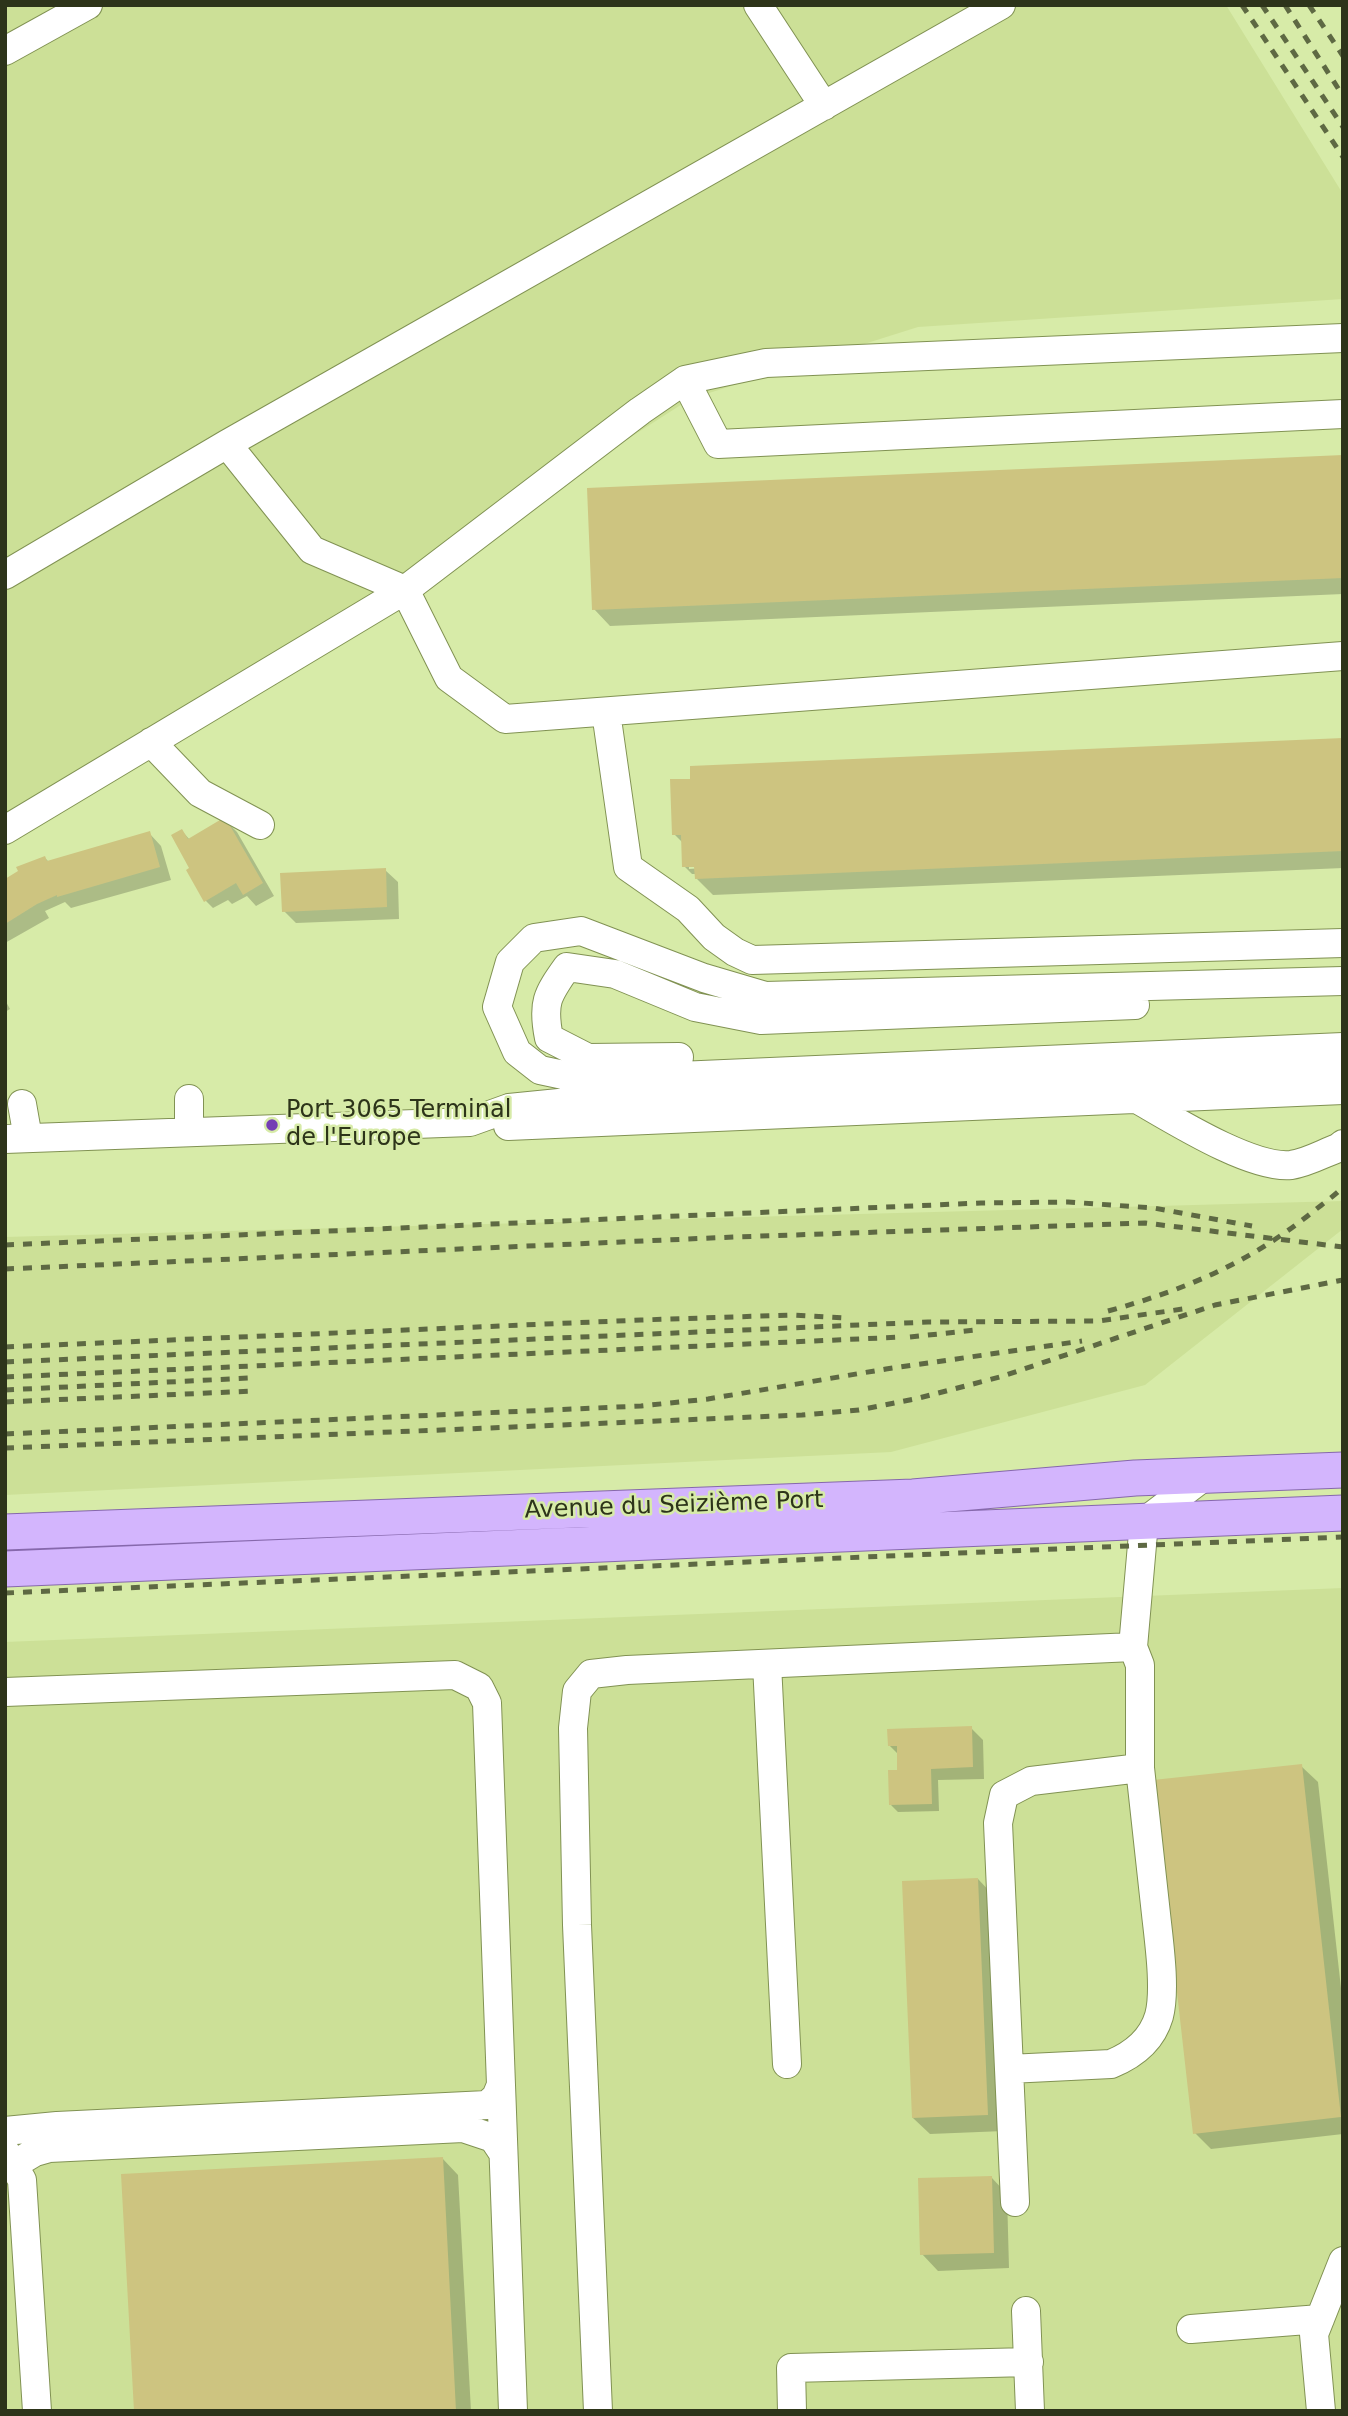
<!DOCTYPE html>
<meta charset="utf-8">
<style>
body{margin:0}
#map{position:relative;width:1348px;height:2416px;overflow:hidden;background:#d7eba8;font-family:"DejaVu Sans",sans-serif}
canvas{display:block}
.frame{position:absolute;inset:0;border:7px solid #2d341a;pointer-events:none}
</style>
<div id="map">
<canvas width="1348" height="2416"></canvas>
<div class="frame"></div>
</div>
<script>
const ctx = document.querySelector('canvas').getContext('2d');
ctx.lineJoin = 'round';
function fill(path, color) { ctx.fillStyle = color; ctx.fill(path, 'evenodd'); }
function strokePath(path, color, width, dash) { ctx.strokeStyle = color; ctx.lineWidth = width; ctx.lineCap = dash ? 'butt' : 'round'; ctx.setLineDash(dash || []); ctx.stroke(path); }
function write(font, color, halo, rows, align = 'center') {
  ctx.font = font + ' "DejaVu Sans",sans-serif'; ctx.lineWidth = 5; ctx.setLineDash([]); ctx.textBaseline = 'middle'; ctx.strokeStyle = halo; ctx.fillStyle = color; for (const [text, x, y, turn = 0] of rows) {
    ctx.save(); ctx.translate(x, y); ctx.rotate((+turn || 0) * Math.PI / 180); ctx.textAlign = isNaN(turn) ? turn : align; if (halo) ctx.strokeText(text, 0, 0); ctx.fillText(text, 0, 0); ctx.restore();
  }
}
fill(new Path2D(`
 M 5,5 L 1226,5 L 1343,194 L 1343,299 L 918,327 L 690,399 L 5,839 Z
 M 1343,1201 L 1343,1229 L 1145,1385 L 891,1452 L 5,1495 L 5,1237 Z
 M 1343,1588 L 1343,2411 L 5,2411 L 5,1642 Z`), '#cce097');
fill(new Path2D(`
 M 1343,457 L 1343,594 L 610,626 L 594,609 Z
 M 1343,740 L 1343,868 L 713,895 L 696,878 L 696,874 L 692,874 L 684,866 L 682,842 L 674,834 ZM 689,865 L 703,868 L 689,869 Z
 M 225,820 L 237,832 L 274,896 L 256,906 L 247,896 L 232,904 L 228,900 L 213,908 L 206,901 L 192,868 L 182,831 L 190,840 Z
 M 149,833 L 161,846 L 171,880 L 71,908 L 65,902 L 45,911 L 49,918 L 5,943 L 5,881 L 45,858 L 49,862 Z
 M 385,870 L 398,882 L 399,919 L 296,923 L 284,911 Z
 M 5,1000 L 10,1009 L 5,1012 Z
 M 971,1728 L 983,1740 L 984,1779 L 938,1780 L 939,1811 L 898,1812 L 891,1805 L 902,1771 L 899,1755 L 889,1745 Z
 M 1301,1766 L 1318,1782 L 1343,2006 L 1343,2134 L 1211,2149 L 1195,2133 Z
 M 978,1879 L 994,1896 L 1004,2131 L 930,2134 L 913,2118 Z
 M 442,2158 L 458,2175 L 471,2411 L 136,2411 Z
 M 991,2177 L 1007,2194 L 1009,2268 L 938,2271 L 922,2254 Z`), '#0003');
fill(new Path2D(`
 M 1343,455 L 1343,578 L 592,610 L 587,488 Z
 M 1343,738 L 1343,851 L 695,879 L 694,867 L 682,867 L 681,835 L 672,835 L 670,779 L 690,779 L 690,766 Z
 M 225,817 L 263,883 L 243,895 L 236,883 L 204,902 L 186,870 L 189,868 L 171,835 L 182,829 L 188,839 Z
 M 150,831 L 160,867 L 57,897 L 57,895 L 37,904 L 5,924 L 5,879 L 18,871 L 16,867 L 45,856 L 47,861 Z
 M 386,868 L 387,907 L 282,912 L 280,873 Z
 M 972,1726 L 973,1767 L 931,1769 L 932,1804 L 889,1805 L 888,1770 L 897,1770 L 897,1746 L 888,1746 L 887,1729 Z
 M 1302,1764 L 1341,2117 L 1193,2134 L 1153,1780 Z
 M 978,1878 L 988,2115 L 912,2118 L 902,1881 Z
 M 443,2157 L 456,2411 L 134,2411 L 121,2174 Z
 M 992,2176 L 994,2253 L 920,2255 L 918,2178 Z`), '#cdc480');
const minor = new Path2D(`
 M 758,5 L 824,106
 M 5,51 L 88,5
 M 685,380 L 718,444 L 1343,414
 M 227,444 L 312,550 L 405,590 L 449,678 L 505,719 L 1343,656
 M 5,575 L 227,444 L 1001,5
 M 606,712 L 628,867 L 688,909 L 714,937 L 735,952 L 752,960 L 1343,943
 M 151,742 L 200,793 L 260,825
 M 5,830 L 405,590 L 640,411 L 685,380 L 766,363 L 1343,338
 M 1343,981 L 765,996 L 704,978 L 581,931 L 534,938 L 510,962 L 497,1007 L 517,1052 L 540,1070 L 587,1080 L 1343,1047
 M 679,1057 L 588,1058 L 549,1038 C 542,1003 547,995 567,967 L 615,974 L 695,1007 L 761,1020 L 1135,1005
 M 1137,1099 C 1172,1119 1251,1169 1291,1165 C 1307,1163 1324,1153 1338,1148 L 1343,1144
 M 22,1104 L 28,1138
 M 508,1126 L 1343,1090
 M 189,1132 L 189,1099
 M 5,1139 L 470,1122 L 509,1108 L 569,1102 L 1343,1069
 M 1133,1647 L 1140,1665 L 1140,1768 L 1031,1781 L 1004,1795 L 998,1823 L 1009,2069 L 1111,2064 C 1133,2055 1152,2040 1159,2016 C 1166,1990 1159,1942 1156,1914 C 1151,1865 1145,1817 1140,1768
 M 767,1664 L 787,2064
 M 5,1692 L 455,1675 L 479,1687 L 487,1703 L 501,2085 L 496,2097 L 487,2105 L 57,2126 L 5,2131
 M 1009,2069 L 1015,2202
 M 501,2085 L 513,2411
 M 5,2151 L 22,2180 L 37,2411
 M 15,2164 L 35,2152 L 49,2148 L 463,2128 L 493,2138 L 503,2153
 M 1026,2311 L 1030,2411
 M 1191,2329 L 1320,2319
 M 598,2411 L 577,1925 L 573,1728 L 577,1691 L 591,1674 L 627,1670 L 1133,1647 L 1144,1522 L 1206,1475
 M 792,2411 L 791,2368 L 1029,2362
 M 1321,2411 L 1314,2334 L 1343,2261`);
const major = new Path2D(`
 M 5,1532 L 913,1497 L 1135,1478 L 1343,1470
 M 5,1569 L 1343,1513`);
strokePath(minor, '#819253', 30);
strokePath(major, '#8668ac', 37);
strokePath(minor, '#fff', 28);
strokePath(major, '#d3b5fd', 35);
strokePath(new Path2D(`
 M 1242,5 L 1343,157
 M 1262,5 L 1343,127
 M 1285,5 L 1343,96
 M 1309,5 L 1343,56
 M 5,1245 L 981,1203 L 1068,1202 L 1154,1208 L 1252,1226
 M 5,1269 L 734,1237 L 1145,1223 L 1343,1247
 M 1108,1311 C 1184,1290 1247,1264 1310,1214 C 1321,1205 1333,1197 1343,1187
 M 910,1337 L 976,1330
 M 5,1347 L 641,1320 L 793,1315 L 844,1318
 M 5,1362 L 928,1322 L 1098,1321 L 1183,1309
 M 5,1377 L 903,1337
 M 5,1390 L 250,1378
 M 5,1402 L 254,1391
 M 5,1434 L 641,1406 L 708,1399 L 886,1369 L 1082,1341
 M 5,1448 L 802,1415 L 859,1410 L 915,1399 L 1000,1377 L 1215,1305 L 1343,1280
 M 5,1593 L 1343,1537`), '#5e6943', 5, [9, 9]);
for (const [x, y, r, color] of [
 [272,1125,7,"#753eb4"]
]) { const dot = new Path2D(); dot.arc(x, y, r, 0, 2 * Math.PI); ctx.fillStyle = color; ctx.fill(dot); strokePath(dot, '#d7eba8', 2.5); }
write('24px', '#2d341a', '#d7eba8', [
 ["Port 3065 Terminal",286,1111],
 ["de l'Europe",286,1139]
], 'left');
write('24px', '#2d341a', '#d7eba8', [
 ["Avenue du Seizième Port",674,1506,-2]
]);
</script>
